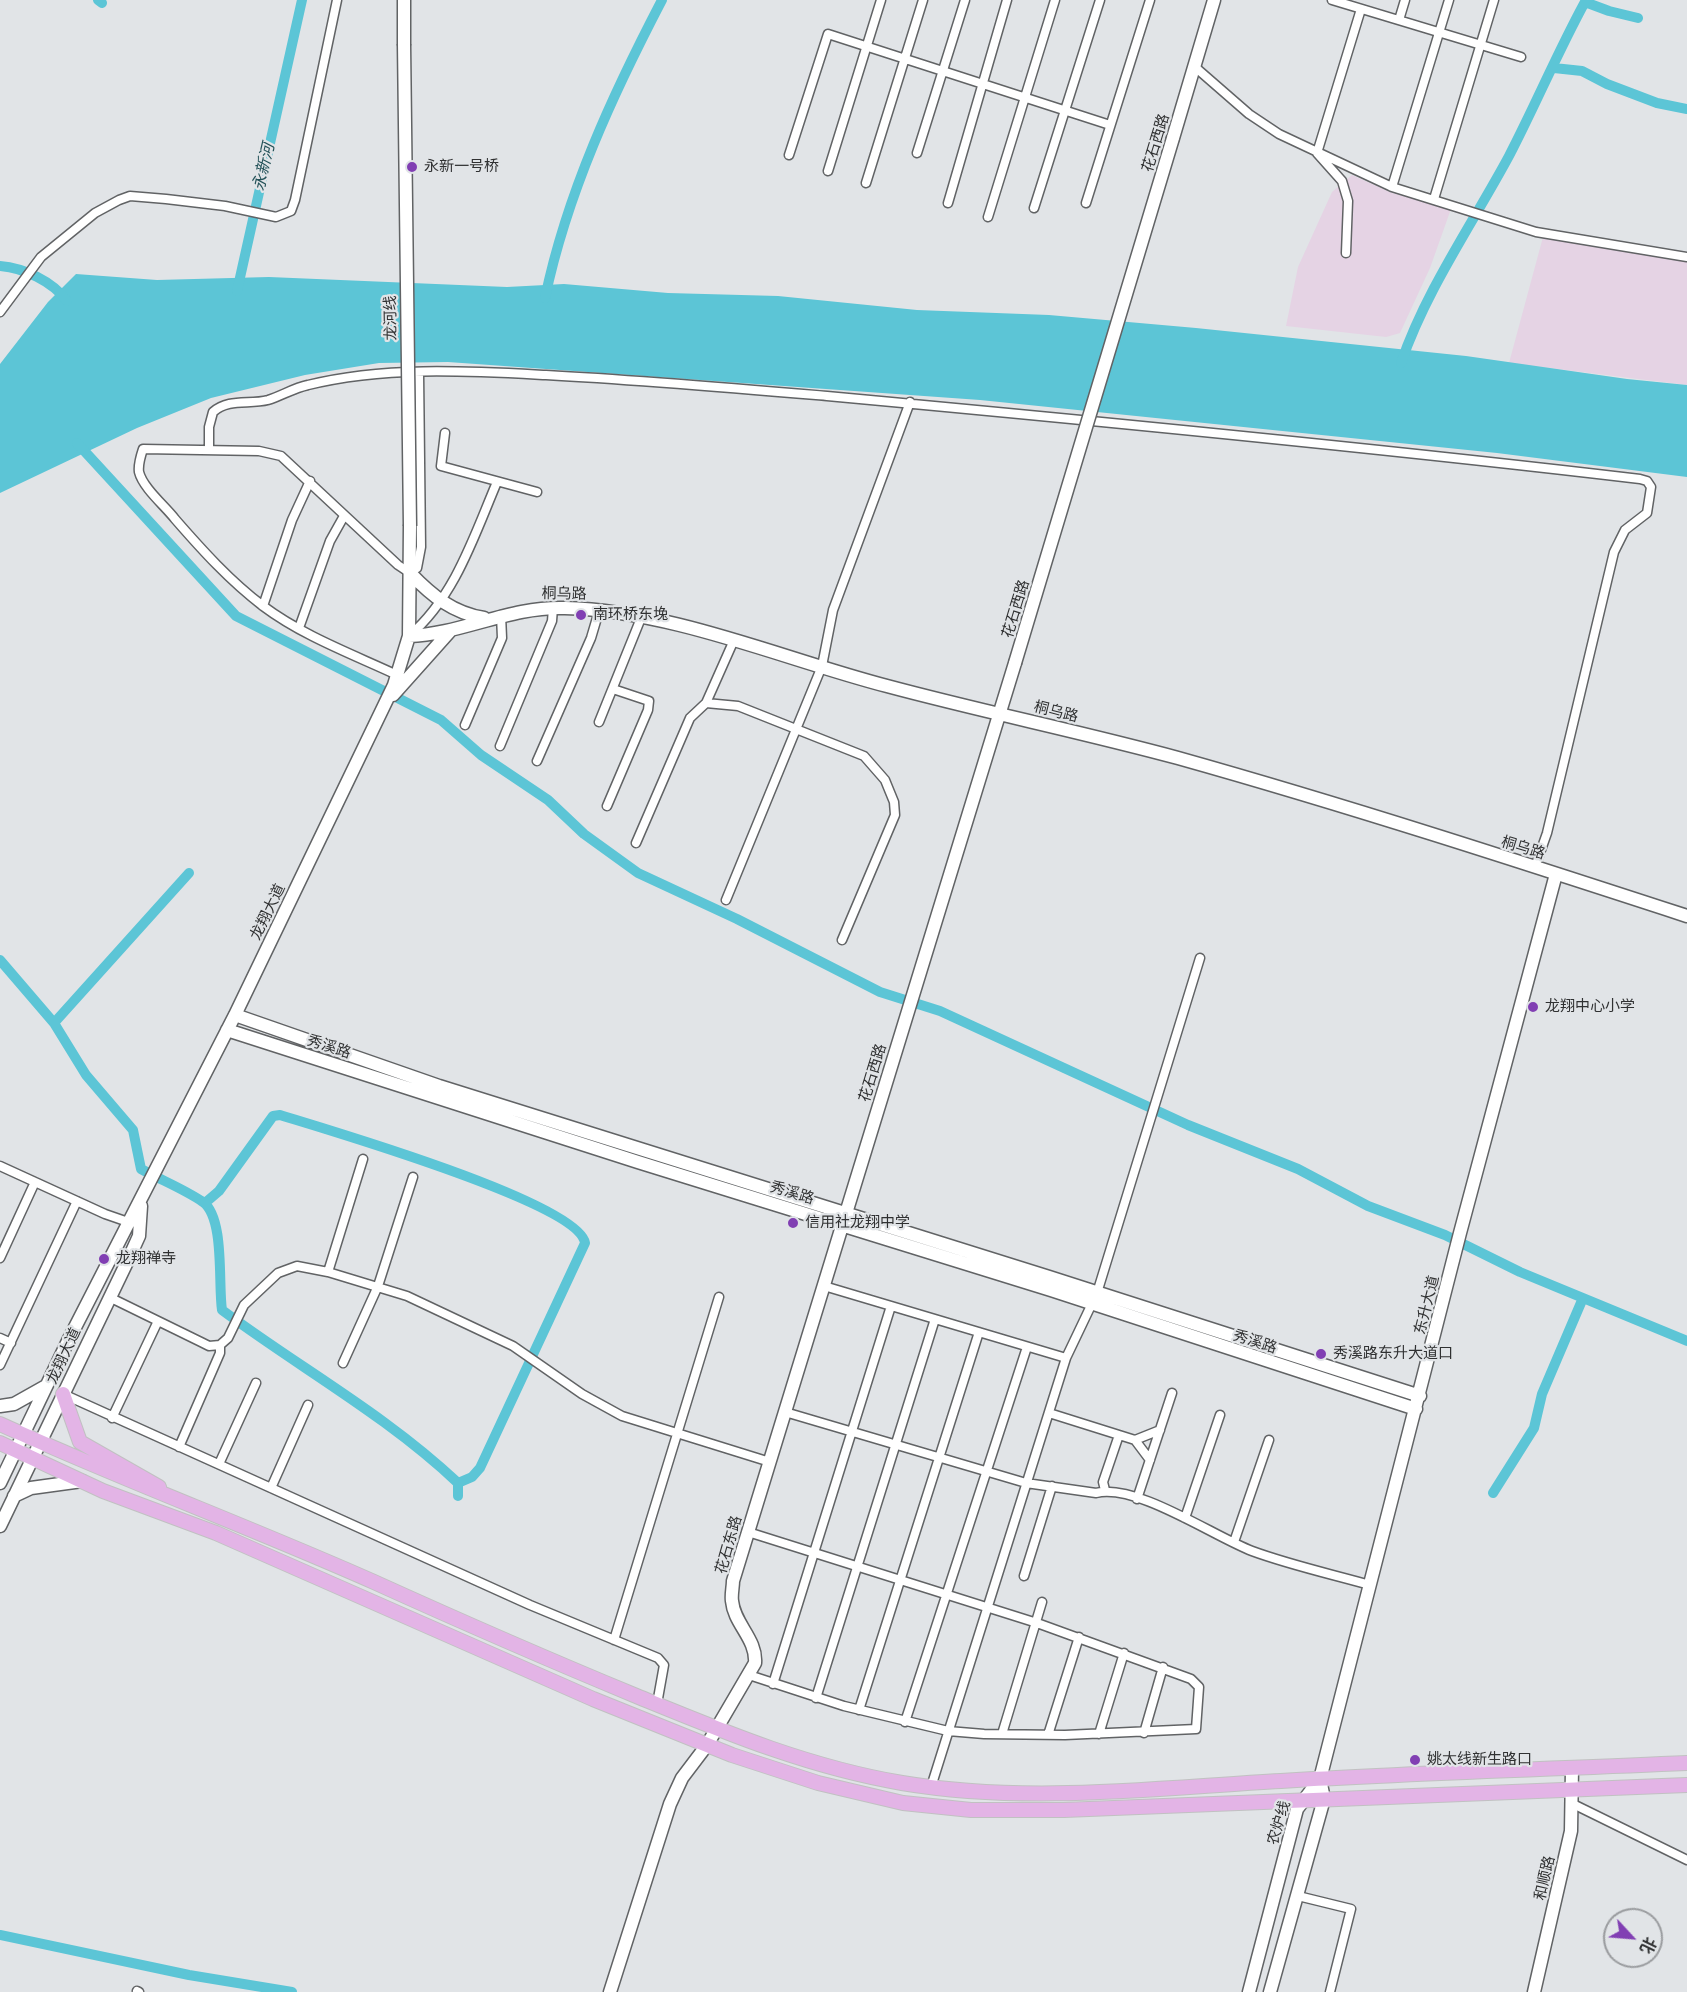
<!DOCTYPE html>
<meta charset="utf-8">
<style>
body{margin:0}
#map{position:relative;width:1687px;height:1992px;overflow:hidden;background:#e1e4e7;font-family:Montserrat,"Noto Sans SC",sans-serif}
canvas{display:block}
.north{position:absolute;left:1603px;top:1908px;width:60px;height:60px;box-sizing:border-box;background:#e1e4e7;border:2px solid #9a9c9f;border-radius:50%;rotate:116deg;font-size:16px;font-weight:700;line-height:24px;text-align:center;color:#303132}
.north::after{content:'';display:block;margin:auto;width:21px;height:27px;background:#813fb3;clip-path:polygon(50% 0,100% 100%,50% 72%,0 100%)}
</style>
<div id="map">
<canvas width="1687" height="1992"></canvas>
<div class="north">北</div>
</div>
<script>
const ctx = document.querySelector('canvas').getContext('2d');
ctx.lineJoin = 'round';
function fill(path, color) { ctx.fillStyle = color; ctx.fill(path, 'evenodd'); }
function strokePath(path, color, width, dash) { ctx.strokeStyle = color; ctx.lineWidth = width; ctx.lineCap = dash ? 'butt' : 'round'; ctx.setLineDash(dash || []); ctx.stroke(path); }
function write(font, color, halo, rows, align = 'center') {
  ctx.font = font + ' Montserrat,"Noto Sans SC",sans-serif'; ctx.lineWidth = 4.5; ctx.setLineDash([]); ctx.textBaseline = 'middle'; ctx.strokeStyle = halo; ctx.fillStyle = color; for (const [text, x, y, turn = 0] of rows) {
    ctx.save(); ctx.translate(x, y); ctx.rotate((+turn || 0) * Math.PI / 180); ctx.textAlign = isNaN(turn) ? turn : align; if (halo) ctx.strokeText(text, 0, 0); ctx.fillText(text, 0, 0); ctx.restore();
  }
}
fill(new Path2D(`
 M 1352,175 L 1392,193 L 1451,209 L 1430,268 L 1400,333 L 1386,337 L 1286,326 L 1298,267 L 1332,192 Z
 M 1543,237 L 1687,262 L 1687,385 L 1509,363 Z`), '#e5d3e4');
fill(new Path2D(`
 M 76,274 L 157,280 L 269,277 L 507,287 L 564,284 L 668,293 L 778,296 L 917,310 L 1049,315 L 1196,328 L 1466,356 L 1627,379 L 1687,385 L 1687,477 L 1497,453 L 980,400 L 448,362 L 379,363 L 305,375 L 211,398 L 137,428 L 0,493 L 0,364 L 48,302 Z`), '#5cc5d6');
strokePath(new Path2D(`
 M 98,0 L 102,3
 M 1585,2 L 1609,11 L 1638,18
 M 1554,68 L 1582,71 L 1607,84 L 1657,103 L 1687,109
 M 0,266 C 24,268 52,281 67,301
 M 237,291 L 302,0
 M 545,298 C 567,193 613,94 662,0
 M 1401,363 C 1426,290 1473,223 1509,156 C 1536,104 1558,51 1586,0
 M 77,443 L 236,616 L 441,720 L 481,755 L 548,800 L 584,834 L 638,873 L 737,919 L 880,992 L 940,1011 L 1188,1125 L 1298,1169 L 1368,1206 L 1445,1235 L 1520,1272 L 1687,1341
 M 0,960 L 54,1023 L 86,1075 L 133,1130 L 141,1169 C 161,1180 184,1189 203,1202 C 225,1218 218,1284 222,1310 C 300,1368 386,1415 458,1483 L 458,1496
 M 54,1023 L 189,873
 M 205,1203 L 219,1191 L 273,1116 L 280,1115 C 325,1129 579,1203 585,1243 L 480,1468 L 472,1477 L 458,1483
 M 1493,1493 L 1534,1428 L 1542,1394 L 1583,1298
 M 0,1935 L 189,1975 L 292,1992`), '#5cc5d6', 10);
const street = new Path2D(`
 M 1332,0 L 1521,57
 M 1399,20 L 1405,0
 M 1195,67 L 1249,114 L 1279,134 L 1392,187 L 1536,232 L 1687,257
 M 917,153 L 965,0
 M 789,155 L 828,34 L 1110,125
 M 828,171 L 881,0
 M 866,183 L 923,0
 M 1392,187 L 1449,0
 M 1434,199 L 1494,0
 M 948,203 L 1007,0
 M 1086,203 L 1150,0
 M 1034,208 L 1100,0
 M 988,217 L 1055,0
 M 1346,253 L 1348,201 L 1342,181 L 1317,153 L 1361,9
 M 0,312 L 41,257 L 95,213 L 119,200 L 130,196 L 166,199 L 225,206 L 276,217 L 291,211 L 295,200 L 337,0
 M 445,433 L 441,466 L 537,492
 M 209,450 L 209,427 L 213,412 C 229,398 249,405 268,400 C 281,396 294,388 308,385 C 385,366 468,371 546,375 C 640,380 733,388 827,396 C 1098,421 1369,447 1640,479 L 1647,481 L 1651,487 L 1647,513 L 1625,530 L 1614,552 L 1547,833 L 1535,867
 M 263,606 L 292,520 L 310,481
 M 299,628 L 330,541 L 344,516
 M 409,636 C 455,597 474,536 497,482
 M 397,675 C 352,654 303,636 263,606 C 230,581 202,550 175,519 C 165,506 143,488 139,472 C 138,465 141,455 143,449 L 259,451 L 281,456 L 398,565 L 410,573 L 417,568 L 421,547 L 419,373
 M 706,703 L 734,640
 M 599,722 L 641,618
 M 465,725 L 502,638 L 501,615
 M 500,746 L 552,621 L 553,608
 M 537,761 L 591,638 L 599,611
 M 607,806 L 648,710 L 649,701 L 613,689
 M 636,843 L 690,718 L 706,703 L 738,706 L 864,756 L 885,780 L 894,802 L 895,815 L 842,940
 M 726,900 L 822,666 L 833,610 L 910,402
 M 0,1166 L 105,1214 L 131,1223
 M 0,1258 L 35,1182
 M 328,1272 L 363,1159
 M 824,1286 L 1066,1358
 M 109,1297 L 201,1342 L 209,1346 L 220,1345 L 228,1338 L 244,1305 L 278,1273 L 297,1266 L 328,1272 L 407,1296 L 513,1346 L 582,1394 L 622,1416 L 770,1462
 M 0,1338 L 11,1343
 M 343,1363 L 378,1286 L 413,1177
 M 0,1365 L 77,1201
 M 63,1394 L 530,1605 L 658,1658 L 664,1665 L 657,1704
 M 785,1412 L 1026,1483 L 1096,1493 C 1136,1483 1213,1536 1252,1551 C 1290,1565 1331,1574 1370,1585
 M 1049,1413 L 1135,1440 L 1150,1460
 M 112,1418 L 158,1321
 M 1135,1440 L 1160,1430
 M 179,1447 L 220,1353 L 220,1345
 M 219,1464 L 256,1383
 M 271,1488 L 308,1405
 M 1105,1490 L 1103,1482 L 1119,1435
 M 1137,1499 L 1172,1393
 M 1185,1518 L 1220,1415
 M 748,1532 L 1037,1623 L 1191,1679 L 1199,1687 L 1196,1729 L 1065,1735 L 984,1734 L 948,1731 L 844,1706 L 749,1675
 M 1234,1542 L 1269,1440
 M 1024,1576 L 1052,1486
 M 614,1640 L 719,1297
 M 773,1684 L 891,1306
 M 816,1698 L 935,1319
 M 859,1710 L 979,1332
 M 905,1722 L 1027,1347
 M 1144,1733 L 1163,1667
 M 1002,1734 L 1042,1602
 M 1099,1734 L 1124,1653
 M 1048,1735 L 1079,1637
 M 931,1787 L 1066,1358 L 1097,1293 L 1200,958
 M 1573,1804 L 1687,1860
 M 1298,1896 L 1351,1909 L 1330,1992
 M 137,1991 L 139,1992`);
const secondary = new Path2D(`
 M 404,44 L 404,0
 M 1173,138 L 1214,0
 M 410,573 C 432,596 453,613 484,618
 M 409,636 C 462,634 510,606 565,608 C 674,611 783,659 887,686 C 984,712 1082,732 1178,758 C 1349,806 1518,861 1687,916
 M 393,695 L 451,630
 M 235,1015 L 439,1086 L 1049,1277 L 1420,1396
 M 227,1030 L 638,1162 L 1051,1290 L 1416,1409
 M 0,1406 L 14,1404 L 46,1386
 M 0,1483 L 68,1341 L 235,1015 L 394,685 L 409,636 L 410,526
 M 14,1496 L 31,1488 L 82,1481
 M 0,1526 L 129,1258 L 139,1236 L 141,1206
 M 610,1992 L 670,1804 L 682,1778 L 707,1745 L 755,1663 C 757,1639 734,1624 732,1601 C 731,1595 733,1587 733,1581 L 1015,663
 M 1249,1992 L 1297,1809 L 1320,1779 L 1460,1233 L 1556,874
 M 1270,1992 L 1324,1799 L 1320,1779
 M 1534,1992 L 1571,1831 L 1572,1768`);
const primary = new Path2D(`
 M 63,1394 L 80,1442 L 159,1487
 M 0,1424 C 123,1480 250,1527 374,1582 C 460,1621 547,1659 634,1695 C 722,1731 807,1767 902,1783 C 1027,1804 1155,1788 1281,1781 C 1416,1773 1552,1769 1687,1763
 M 0,1443 L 103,1491 L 216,1533 L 593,1699 L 732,1755 L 818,1783 L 903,1803 L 971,1810 L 1064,1810 L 1687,1785`);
strokePath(street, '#616365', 11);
strokePath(secondary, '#616365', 15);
strokePath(primary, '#c1c1c2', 16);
strokePath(street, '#fff', 8);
strokePath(secondary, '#fff', 12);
strokePath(primary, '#e3b4e6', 14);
const secondaryBridge = new Path2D(`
 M 404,44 L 410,526
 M 1015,663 L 1173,138`);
strokePath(secondaryBridge, '#616365', 15, []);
strokePath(secondaryBridge, '#fff', 12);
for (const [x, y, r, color] of [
 [412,167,6,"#813fb3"],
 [581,615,6,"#813fb3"],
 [1533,1007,6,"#813fb3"],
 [793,1223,6,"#813fb3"],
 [104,1259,6,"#813fb3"],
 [1321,1354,6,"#813fb3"],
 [1415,1760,6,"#813fb3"]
]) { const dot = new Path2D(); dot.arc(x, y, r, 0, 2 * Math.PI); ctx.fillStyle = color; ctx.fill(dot); strokePath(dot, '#e1e4e7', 2); }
write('15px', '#303132', '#e1e4e7', [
 ["花石西路",1156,143,-73],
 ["龙河线",391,318,-91],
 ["桐乌路",564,594,1],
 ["花石西路",1016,609,-73],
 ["桐乌路",1056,712,14],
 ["桐乌路",1523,848,17],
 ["龙翔大道",268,912,-64],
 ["秀溪路",329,1047,18],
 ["花石西路",873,1073,-73],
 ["秀溪路",792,1193,17],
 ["东升大道",1427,1305,-76],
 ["秀溪路",1255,1342,18],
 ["龙翔大道",64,1356,-65],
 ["花石东路",729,1545,-74],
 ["农炉线",1279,1823,-73],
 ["和顺路",1545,1878,-77]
]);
write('15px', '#303132', '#e1e4e7', [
 ["永新一号桥",424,167],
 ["南环桥东堍",593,615],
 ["龙翔中心小学",1545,1007],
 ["信用社龙翔中学",805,1223],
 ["龙翔禅寺",116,1259],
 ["秀溪路东升大道口",1333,1354],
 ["姚太线新生路口",1427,1760]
], 'left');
write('italic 16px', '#245259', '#e1e4e7', [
 ["永新河",264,167,-77]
]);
</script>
